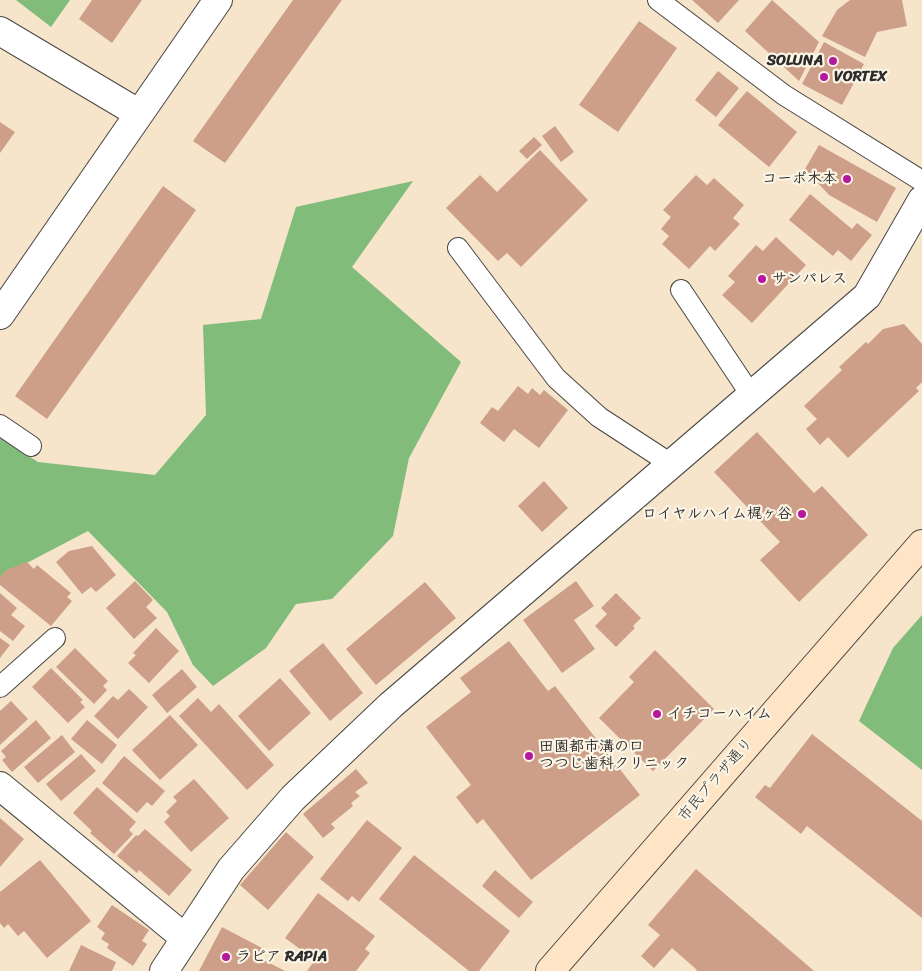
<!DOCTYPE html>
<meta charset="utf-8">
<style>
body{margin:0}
canvas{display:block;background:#f6e4cb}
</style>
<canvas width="922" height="971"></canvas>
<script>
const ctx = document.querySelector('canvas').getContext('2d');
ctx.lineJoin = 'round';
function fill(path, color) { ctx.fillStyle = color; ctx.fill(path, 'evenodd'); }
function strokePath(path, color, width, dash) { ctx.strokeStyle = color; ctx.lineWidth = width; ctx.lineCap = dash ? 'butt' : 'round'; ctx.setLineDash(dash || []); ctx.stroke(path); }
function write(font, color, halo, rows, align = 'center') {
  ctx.font = font + ' Sriracha,"Klee One",sans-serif'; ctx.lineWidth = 4.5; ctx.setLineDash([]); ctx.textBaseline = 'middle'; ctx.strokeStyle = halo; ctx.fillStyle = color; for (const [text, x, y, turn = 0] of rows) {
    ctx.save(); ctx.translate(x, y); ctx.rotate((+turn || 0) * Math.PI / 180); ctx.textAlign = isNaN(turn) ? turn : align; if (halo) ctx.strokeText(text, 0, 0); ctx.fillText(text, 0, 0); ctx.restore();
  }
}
fill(new Path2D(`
 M 16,0 L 70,0 L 51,27 Z
 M 413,181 L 352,267 L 461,362 L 409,458 L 393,536 L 332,599 L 296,604 L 266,648 L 213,686 L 193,665 L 167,612 L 88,531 L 0,577 L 0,438 L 38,462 L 155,475 L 206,415 L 203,325 L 261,319 L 296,207 Z
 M 922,615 L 922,770 L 859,721 L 893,648 Z`), '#81bc7a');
fill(new Path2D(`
 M 92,0 L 142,0 L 112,43 L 79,19 Z
 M 293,0 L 342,0 L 225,163 L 193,141 Z
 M 692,0 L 739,0 L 718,23 Z
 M 772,0 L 819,42 L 799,81 L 745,31 Z
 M 850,0 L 902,0 L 907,26 L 877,32 L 865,57 L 822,36 L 837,10 Z
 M 639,21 L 677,48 L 618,132 L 579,105 Z
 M 824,42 L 864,64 L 842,105 L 802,84 Z
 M 718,71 L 739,88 L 716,117 L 695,100 Z
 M 747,91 L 797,132 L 769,167 L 718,125 Z
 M 0,122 L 15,132 L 0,153 Z
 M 555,126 L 574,152 L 561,162 L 542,136 Z
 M 534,137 L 542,145 L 527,159 L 519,151 Z
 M 819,145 L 896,188 L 877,222 L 829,195 L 805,169 Z
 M 540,150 L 588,200 L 521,267 L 507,253 L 498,261 L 446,208 L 480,175 L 497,192 Z
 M 696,175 L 707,185 L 714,178 L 744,205 L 733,218 L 740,224 L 715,251 L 710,246 L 689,269 L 662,244 L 669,236 L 661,229 L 671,217 L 663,210 Z
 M 163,186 L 196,210 L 47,419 L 15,396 Z
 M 810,194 L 852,229 L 857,223 L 872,235 L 851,261 L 838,250 L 833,256 L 789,220 Z
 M 776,237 L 806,265 L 752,323 L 722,295 L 735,282 L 728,276 L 756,245 L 763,251 Z
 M 904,324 L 922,344 L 922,382 L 916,388 L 919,391 L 848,458 L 828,437 L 820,445 L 806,429 L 817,419 L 804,406 L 842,370 L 839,367 L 866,342 L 868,344 L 883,329 Z
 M 518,386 L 528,394 L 532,388 L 540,395 L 544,390 L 568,410 L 539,448 L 514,429 L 504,442 L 480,423 L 492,407 L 498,411 Z
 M 757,432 L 814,493 L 822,486 L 868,535 L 799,602 L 760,560 L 780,542 L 714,472 Z
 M 544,481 L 568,508 L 542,532 L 518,506 Z
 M 92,546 L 116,575 L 96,592 L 91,587 L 82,594 L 56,562 L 69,551 Z
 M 27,562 L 34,569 L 37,565 L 71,593 L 67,597 L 72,601 L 51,626 L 0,585 L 0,577 L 6,570 Z
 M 135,581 L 153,600 L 146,607 L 157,618 L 134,639 L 106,608 Z
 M 576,581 L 594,606 L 574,620 L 595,649 L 562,673 L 523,620 Z
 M 425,582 L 456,618 L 376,685 L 346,649 Z
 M 0,593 L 17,608 L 11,615 L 25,626 L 13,641 L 0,631 Z
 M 616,593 L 641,618 L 633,626 L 635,628 L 616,647 L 595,626 L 607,614 L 601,608 Z
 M 156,628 L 179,651 L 149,683 L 128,663 L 136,655 L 133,653 Z
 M 0,638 L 10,645 L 0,658 Z
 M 509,641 L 548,691 L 555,686 L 640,795 L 531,880 L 483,819 L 477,824 L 456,797 L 471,785 L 426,727 L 471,692 L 460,678 Z
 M 323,643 L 363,693 L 330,721 L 289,671 Z
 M 75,648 L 108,681 L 103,686 L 107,690 L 94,704 L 56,667 Z
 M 655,650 L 714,709 L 653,771 L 599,718 L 634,682 L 629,677 Z
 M 51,668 L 83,700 L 80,702 L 85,707 L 68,723 L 32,687 Z
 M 182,669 L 197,687 L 167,713 L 152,695 Z
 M 280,678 L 311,713 L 269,751 L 238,716 Z
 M 129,689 L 148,707 L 118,739 L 94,716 L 113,696 L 118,700 Z
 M 198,698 L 211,712 L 219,704 L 274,765 L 247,790 L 179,716 Z
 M 11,701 L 28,719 L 0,745 L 0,711 Z
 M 170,715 L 198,745 L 160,780 L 132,750 Z
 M 36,720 L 51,738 L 12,772 L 2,760 L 6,757 L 1,751 Z
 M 87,720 L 117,745 L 102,764 L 71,739 Z
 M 812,734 L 922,821 L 922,918 L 807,826 L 801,834 L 755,797 L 765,785 L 770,788 Z
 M 62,735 L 75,752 L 38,783 L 24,767 Z
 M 81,754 L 96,771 L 61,801 L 46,784 Z
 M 124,756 L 165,791 L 152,806 L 147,802 L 137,813 L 102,783 Z
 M 356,769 L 368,783 L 355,792 L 360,796 L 351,803 L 353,806 L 331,824 L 335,828 L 323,838 L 303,814 Z
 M 194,779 L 229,818 L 191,852 L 164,822 L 170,816 L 166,812 L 177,801 L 173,797 Z
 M 97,787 L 136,822 L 129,830 L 133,834 L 114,854 L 90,833 L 92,831 L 73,813 Z
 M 0,818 L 24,839 L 0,867 Z
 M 367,820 L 402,848 L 359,902 L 352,896 L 348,901 L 320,879 Z
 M 145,829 L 192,870 L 169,896 L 139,870 L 137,873 L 117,856 L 136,835 L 138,836 Z
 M 286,832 L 314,857 L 268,910 L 240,885 Z
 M 414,855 L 510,931 L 479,971 L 469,971 L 379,899 Z
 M 40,860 L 91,921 L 47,958 L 24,931 L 18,936 L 8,924 L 4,928 L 0,923 L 0,892 Z
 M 696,869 L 814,971 L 696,971 L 697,970 L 672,948 L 654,968 L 641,956 L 660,935 L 648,925 Z
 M 495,870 L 533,902 L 519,918 L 482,886 Z
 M 318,893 L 375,936 L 365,949 L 370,953 L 356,971 L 307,971 L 315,960 L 285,938 Z
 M 112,905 L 149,930 L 142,941 L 147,944 L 133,966 L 107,948 L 109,944 L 101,939 L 105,933 L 97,927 Z
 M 222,927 L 262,948 L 258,957 L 285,971 L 199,971 Z
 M 81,945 L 116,962 L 112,971 L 69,971 Z`), '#cd9f89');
const lane = new Path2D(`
 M 658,0 L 784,95 L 922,181
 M 458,248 L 556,378 L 599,417 L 671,464
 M 681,290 L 751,395
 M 0,425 L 31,446
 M 0,687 L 55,638`);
const street = new Path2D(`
 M 0,31 L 138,113
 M 0,315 L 218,0
 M 0,786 L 185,938
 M 164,971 L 231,869 L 293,798 L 391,705 L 867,296 L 922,200`);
const secondary = new Path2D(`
 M 550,971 L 922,544`);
strokePath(lane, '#494743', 22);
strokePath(street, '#494743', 30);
strokePath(secondary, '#494743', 30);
strokePath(lane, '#fff', 20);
strokePath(street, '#fff', 28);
strokePath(secondary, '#ffe4c6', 28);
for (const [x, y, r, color] of [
 [833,61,5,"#b5179e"],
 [824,77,5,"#b5179e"],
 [847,179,5,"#b5179e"],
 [762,279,5,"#b5179e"],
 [802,514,5,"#b5179e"],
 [657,714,5,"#b5179e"],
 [529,756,5,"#b5179e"],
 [226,957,5,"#b5179e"]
]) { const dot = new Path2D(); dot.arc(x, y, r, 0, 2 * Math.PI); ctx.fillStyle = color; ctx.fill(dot); strokePath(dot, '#fcf5e5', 2); }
write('bold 15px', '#2b2b2b', '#fcf5e5', [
 ["SOLUNA",823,61,"right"],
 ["VORTEX",834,77],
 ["コーポ木本",837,179,"right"],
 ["サンパレス",772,279],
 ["ロイヤルハイム梶ヶ谷",792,514,"right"],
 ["イチコーハイム",667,714],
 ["田園都市溝の口",539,747],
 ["つつじ歯科クリニック",539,764],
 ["ラピア RAPIA",236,957]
], 'left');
write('15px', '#2b2b2b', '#fcf5e5', [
 ["市民プラザ通り",716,780,-49]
]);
</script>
